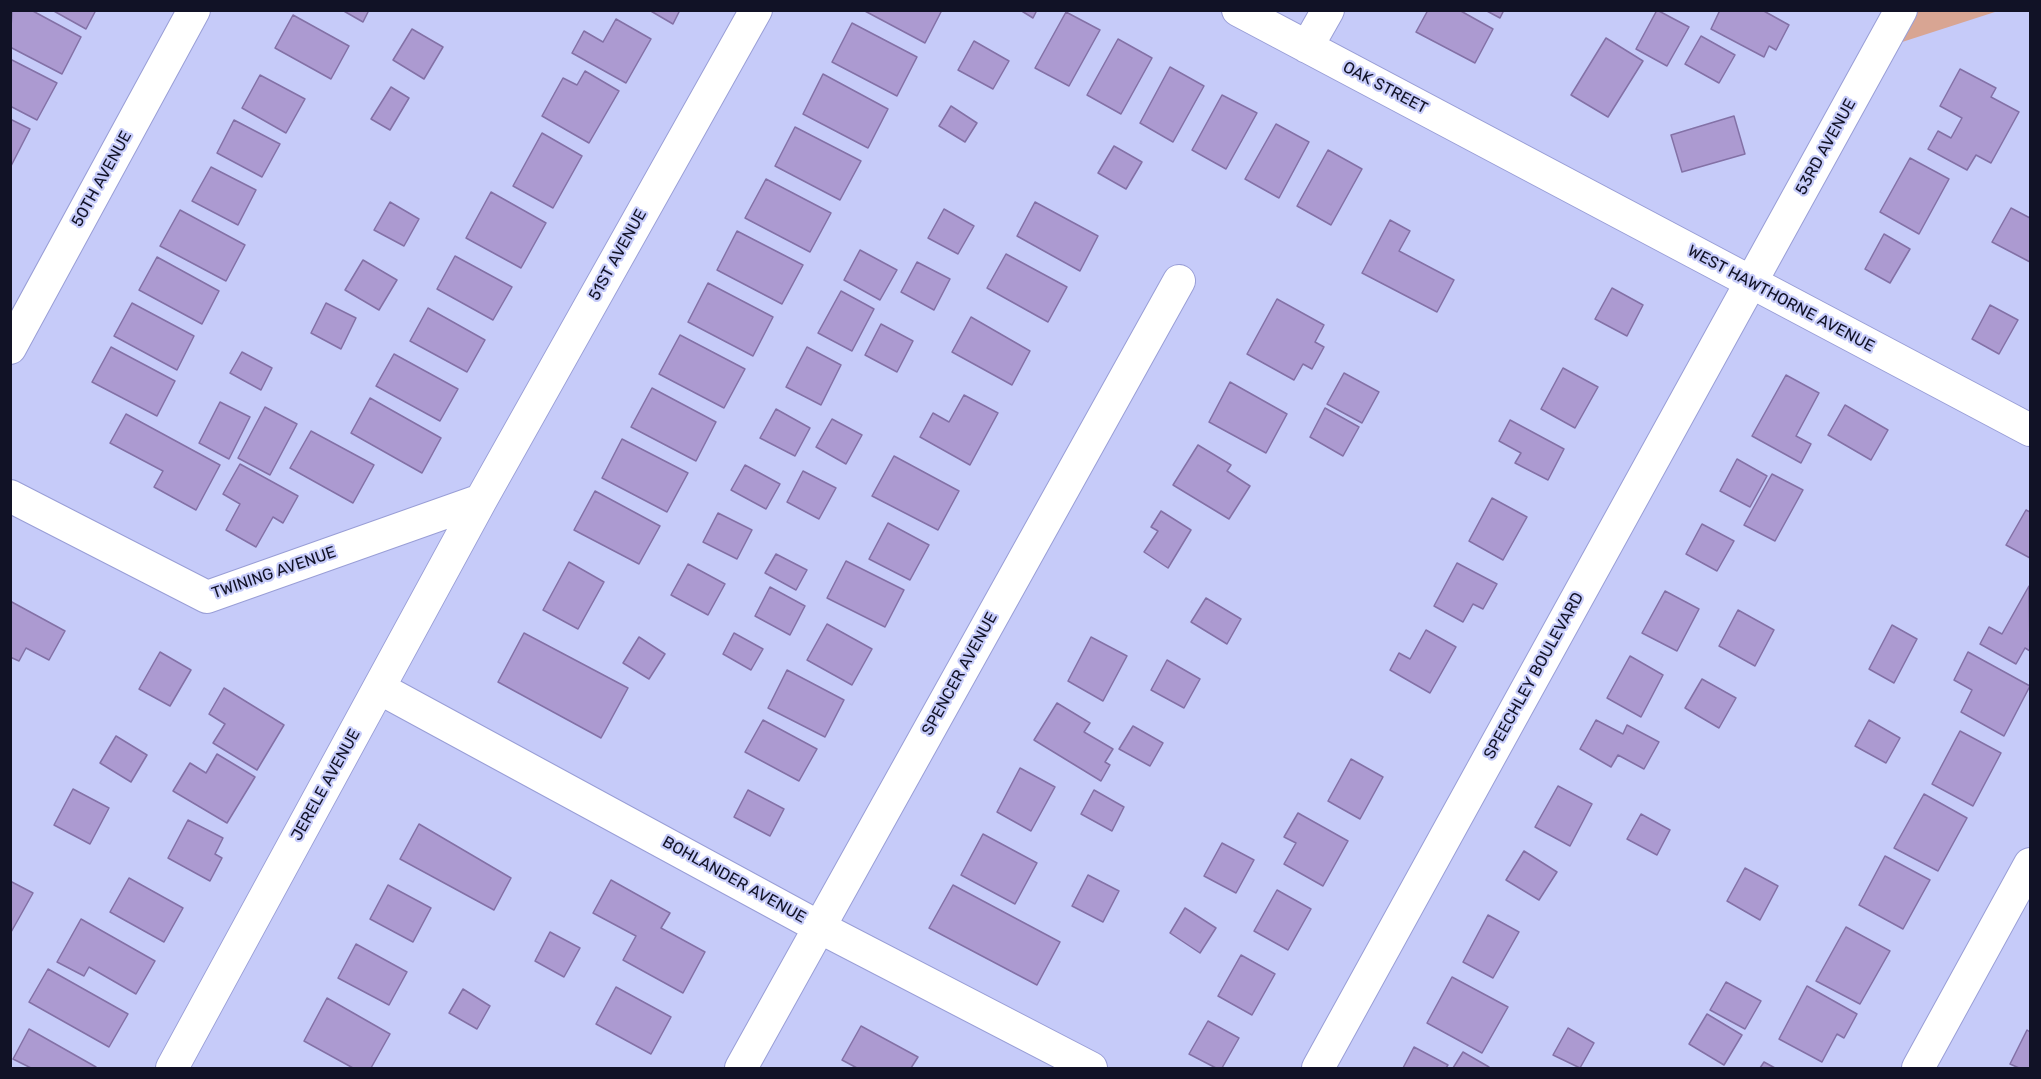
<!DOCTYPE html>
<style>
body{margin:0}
#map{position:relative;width:2041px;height:1079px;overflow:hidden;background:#c6cbf9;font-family:Rubik,sans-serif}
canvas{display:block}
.frame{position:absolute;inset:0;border:12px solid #111226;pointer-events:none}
</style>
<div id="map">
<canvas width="2041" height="1079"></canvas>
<div class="frame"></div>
</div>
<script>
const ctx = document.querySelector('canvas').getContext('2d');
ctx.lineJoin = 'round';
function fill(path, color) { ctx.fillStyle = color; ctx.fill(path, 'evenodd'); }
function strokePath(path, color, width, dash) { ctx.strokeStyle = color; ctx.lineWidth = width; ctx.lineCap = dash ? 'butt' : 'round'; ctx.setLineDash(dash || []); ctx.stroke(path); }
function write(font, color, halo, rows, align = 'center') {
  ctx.font = font + ' Rubik,sans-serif'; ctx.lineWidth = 4.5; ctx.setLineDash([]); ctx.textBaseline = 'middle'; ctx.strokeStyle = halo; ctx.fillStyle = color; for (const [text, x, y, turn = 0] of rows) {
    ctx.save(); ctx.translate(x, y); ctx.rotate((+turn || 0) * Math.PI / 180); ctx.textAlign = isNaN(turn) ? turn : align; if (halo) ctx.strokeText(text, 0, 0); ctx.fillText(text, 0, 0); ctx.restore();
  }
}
fill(new Path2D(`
 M 1917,11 L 1998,11 L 1899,43 Z`), '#d8a593');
const building = new Path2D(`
 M 12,10 L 31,10 L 81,37 L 62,74 L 10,47 Z
 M 52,10 L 96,10 L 86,29 Z
 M 342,10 L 369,10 L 363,22 Z
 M 649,10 L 680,10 L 673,24 Z
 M 863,10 L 942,10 L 925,43 Z
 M 1020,10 L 1037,10 L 1033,18 Z
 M 1428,10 L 1459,10 L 1493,29 L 1475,63 L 1416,32 Z
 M 1485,10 L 1504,10 L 1500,18 Z
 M 1657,10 L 1689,27 L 1667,66 L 1636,49 Z
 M 1720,10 L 1762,10 L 1789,25 L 1776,50 L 1769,46 L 1764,57 L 1711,29 Z
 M 1066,12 L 1100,30 L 1069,86 L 1035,68 Z
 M 293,15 L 349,46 L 331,79 L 275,48 Z
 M 616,19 L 651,39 L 626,83 L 572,53 L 584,31 L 603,42 Z
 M 852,23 L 917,57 L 897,96 L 832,62 Z
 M 412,29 L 443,47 L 424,79 L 393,60 Z
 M 1701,36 L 1735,55 L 1719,83 L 1685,64 Z
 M 1606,38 L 1643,61 L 1608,117 L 1571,95 Z
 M 1118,39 L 1152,58 L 1121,114 L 1087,95 Z
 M 974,41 L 1009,61 L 993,89 L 958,70 Z
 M 10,59 L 57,83 L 37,120 L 10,106 Z
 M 1170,67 L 1204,86 L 1173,142 L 1140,123 Z
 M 1960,69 L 1996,88 L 1991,97 L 2019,112 L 1991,163 L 1976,155 L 1967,170 L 1928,149 L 1938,131 L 1951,138 L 1962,118 L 1940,106 Z
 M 585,71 L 619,91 L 589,143 L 542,116 L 563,78 L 577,85 Z
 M 823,74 L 888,109 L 868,148 L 803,114 Z
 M 260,75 L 305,99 L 286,133 L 242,108 Z
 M 391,87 L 409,98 L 390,130 L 371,119 Z
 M 1222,95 L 1257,113 L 1226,169 L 1192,150 Z
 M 951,106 L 977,123 L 965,142 L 939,126 Z
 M 1734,116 L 1745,154 L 1682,172 L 1671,135 Z
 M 10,119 L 30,129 L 11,166 L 10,166 Z
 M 234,120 L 280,144 L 262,177 L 217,153 Z
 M 1276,124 L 1309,142 L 1279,198 L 1245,179 Z
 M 795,127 L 861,161 L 840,200 L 775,166 Z
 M 542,133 L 582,156 L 553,208 L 513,186 Z
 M 1114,146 L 1142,162 L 1126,189 L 1098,173 Z
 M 1328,150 L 1362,169 L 1331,225 L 1297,206 Z
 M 1910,158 L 1949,179 L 1919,234 L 1880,212 Z
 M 211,167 L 256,190 L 238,225 L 192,201 Z
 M 766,179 L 831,213 L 810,252 L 745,218 Z
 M 491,192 L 546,223 L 521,268 L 466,238 Z
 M 390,202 L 419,219 L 404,246 L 374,230 Z
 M 1035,202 L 1098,236 L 1080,271 L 1017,236 Z
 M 2011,208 L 2030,218 L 2030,262 L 1992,242 Z
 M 944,209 L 974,226 L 958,254 L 928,238 Z
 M 180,210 L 245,245 L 226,281 L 160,246 Z
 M 1390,220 L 1410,231 L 1399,251 L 1454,280 L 1437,312 L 1362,273 Z
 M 737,231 L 803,265 L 782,304 L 717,270 Z
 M 1884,234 L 1910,249 L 1890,283 L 1865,269 Z
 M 860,250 L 897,270 L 880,300 L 844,280 Z
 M 1006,254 L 1067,287 L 1048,322 L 987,288 Z
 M 455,256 L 512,287 L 493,320 L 437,289 Z
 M 157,257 L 219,291 L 202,324 L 139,290 Z
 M 363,260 L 397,280 L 379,310 L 345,290 Z
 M 917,262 L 950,279 L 934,310 L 901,292 Z
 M 708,283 L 773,317 L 753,356 L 688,322 Z
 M 1612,288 L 1643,305 L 1627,336 L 1595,319 Z
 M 841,291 L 874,309 L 852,351 L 818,333 Z
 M 1277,299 L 1324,325 L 1315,342 L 1324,347 L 1312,369 L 1303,364 L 1294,380 L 1247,354 Z
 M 132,303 L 194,336 L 177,370 L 114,336 Z
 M 326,303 L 356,318 L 341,349 L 311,333 Z
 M 1990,305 L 2018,320 L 1999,354 L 1972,339 Z
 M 428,308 L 485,340 L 467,372 L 410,341 Z
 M 971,317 L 1030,351 L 1012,385 L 952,352 Z
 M 881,324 L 913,341 L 897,372 L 865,355 Z
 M 680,335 L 745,369 L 724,408 L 659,374 Z
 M 111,347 L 175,381 L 157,416 L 92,382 Z
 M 807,347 L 841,365 L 821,405 L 786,387 Z
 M 242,352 L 272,368 L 261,390 L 230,373 Z
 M 394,354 L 458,389 L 440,421 L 376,386 Z
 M 1563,368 L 1598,387 L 1575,428 L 1541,409 Z
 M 1344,373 L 1379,392 L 1362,423 L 1327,404 Z
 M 1786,375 L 1819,393 L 1796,436 L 1811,444 L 1801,463 L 1752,436 Z
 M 1230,382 L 1287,414 L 1266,453 L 1209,422 Z
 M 652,388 L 716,422 L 696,461 L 631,427 Z
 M 964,395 L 998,413 L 970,465 L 920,437 L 933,413 L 949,422 Z
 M 370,398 L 441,438 L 422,473 L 351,433 Z
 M 220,402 L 250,417 L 229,459 L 199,443 Z
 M 1845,405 L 1888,430 L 1871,460 L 1828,435 Z
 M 265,407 L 297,424 L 270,475 L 238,458 Z
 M 1325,408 L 1359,427 L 1343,456 L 1310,437 Z
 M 776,409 L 810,428 L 795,456 L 760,438 Z
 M 126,414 L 220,465 L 196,510 L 154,487 L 163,471 L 110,443 Z
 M 832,419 L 862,435 L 846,464 L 816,447 Z
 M 1510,420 L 1564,449 L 1548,480 L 1515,463 L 1521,453 L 1499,441 Z
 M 311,431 L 374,465 L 353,503 L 290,468 Z
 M 622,439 L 688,473 L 667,512 L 602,478 Z
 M 1198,445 L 1231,465 L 1227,471 L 1250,486 L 1229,519 L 1173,485 Z
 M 894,456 L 959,491 L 938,530 L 872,496 Z
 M 1737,459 L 1767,476 L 1750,507 L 1720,491 Z
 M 240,464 L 298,496 L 283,523 L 273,517 L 256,547 L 226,530 L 240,504 L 223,494 Z
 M 745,465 L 780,484 L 766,509 L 731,490 Z
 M 803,471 L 836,488 L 819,519 L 787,502 Z
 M 1772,474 L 1803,490 L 1775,541 L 1744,525 Z
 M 595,491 L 660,526 L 639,564 L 574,530 Z
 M 1492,498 L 1527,517 L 1503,560 L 1469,541 Z
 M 2026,510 L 2030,512 L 2030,558 L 2006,545 Z
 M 1161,511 L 1191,530 L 1168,568 L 1144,552 L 1158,531 L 1151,527 Z
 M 718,513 L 752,530 L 737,559 L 703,542 Z
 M 888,523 L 929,545 L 910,580 L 869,559 Z
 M 1702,524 L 1734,541 L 1717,571 L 1686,554 Z
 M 776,554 L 807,570 L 796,590 L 765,573 Z
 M 846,561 L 904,590 L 885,627 L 827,598 Z
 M 569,562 L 604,582 L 578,629 L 543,610 Z
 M 1457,563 L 1497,584 L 1483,609 L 1473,604 L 1463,622 L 1434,606 Z
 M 688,564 L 725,584 L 708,615 L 671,595 Z
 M 2029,586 L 2030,651 L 2025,648 L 2016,664 L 1980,644 L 1989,627 L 2002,634 Z
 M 770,587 L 805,606 L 790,635 L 755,616 Z
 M 1665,591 L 1699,609 L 1677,651 L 1642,633 Z
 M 1206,598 L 1241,619 L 1227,644 L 1191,622 Z
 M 10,601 L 65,631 L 49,660 L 26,648 L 19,661 L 10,657 Z
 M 1738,610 L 1774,630 L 1755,666 L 1719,646 Z
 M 827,624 L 872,649 L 852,685 L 807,660 Z
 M 1892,625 L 1917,639 L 1894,683 L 1869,669 Z
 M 1426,630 L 1456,647 L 1430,693 L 1390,670 L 1399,653 L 1410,659 Z
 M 524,633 L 628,688 L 601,738 L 498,682 Z
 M 734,633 L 763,649 L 751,670 L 723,654 Z
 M 639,637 L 665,654 L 649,679 L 623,663 Z
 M 1091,637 L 1127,656 L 1103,701 L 1068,681 Z
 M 160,652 L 191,670 L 170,706 L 139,689 Z
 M 1968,652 L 2030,686 L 2004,736 L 1961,712 L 1972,690 L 1954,680 Z
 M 1630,656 L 1663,675 L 1641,717 L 1607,698 Z
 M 1167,660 L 1200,679 L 1184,708 L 1151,690 Z
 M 787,670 L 844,700 L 825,737 L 768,708 Z
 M 1702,679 L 1736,698 L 1719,728 L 1685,708 Z
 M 224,688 L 284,725 L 257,770 L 213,743 L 225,724 L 209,714 Z
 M 1057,703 L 1090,723 L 1084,732 L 1113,749 L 1105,762 L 1110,765 L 1101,781 L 1034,740 Z
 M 763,720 L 817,749 L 799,781 L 745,752 Z
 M 1596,720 L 1623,734 L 1627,725 L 1659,742 L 1644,769 L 1618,755 L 1611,767 L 1580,749 Z
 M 1869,720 L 1900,738 L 1886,763 L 1855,746 Z
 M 1133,726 L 1163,743 L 1150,766 L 1119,749 Z
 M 1960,731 L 2001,753 L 1973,806 L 1932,784 Z
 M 116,736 L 147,755 L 131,782 L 100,763 Z
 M 217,754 L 255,777 L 227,823 L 173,791 L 190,763 L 206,773 Z
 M 1351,759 L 1383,777 L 1360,819 L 1328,801 Z
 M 1020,768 L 1055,787 L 1031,831 L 997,812 Z
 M 1558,786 L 1592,804 L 1570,846 L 1535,827 Z
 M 73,789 L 109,808 L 90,844 L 54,825 Z
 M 748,790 L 784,809 L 770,836 L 734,817 Z
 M 1094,790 L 1124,807 L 1112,831 L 1081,814 Z
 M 1924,794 L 1967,818 L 1938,871 L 1894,848 Z
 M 1298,813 L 1348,841 L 1323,886 L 1284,864 L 1296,843 L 1284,837 Z
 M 1641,814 L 1670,830 L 1657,855 L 1627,839 Z
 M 188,820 L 223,838 L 215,854 L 222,858 L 210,881 L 168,858 Z
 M 419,824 L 511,878 L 494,910 L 400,859 Z
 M 983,834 L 1037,863 L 1015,904 L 961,875 Z
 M 1222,843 L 1254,860 L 1236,893 L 1204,876 Z
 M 1524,851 L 1557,872 L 1539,900 L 1506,880 Z
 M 1885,856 L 1930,880 L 1903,929 L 1859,905 Z
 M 1745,868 L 1778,886 L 1760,920 L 1727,901 Z
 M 1088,875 L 1119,891 L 1103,922 L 1072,906 Z
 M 129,878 L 183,908 L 164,942 L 110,912 Z
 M 611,880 L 670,913 L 661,928 L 705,952 L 683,993 L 623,960 L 636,936 L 593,913 Z
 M 10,881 L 33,893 L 10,934 Z
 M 388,885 L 431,908 L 413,942 L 370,919 Z
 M 953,885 L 1060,942 L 1037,985 L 929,928 Z
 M 1277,890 L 1311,909 L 1288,950 L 1254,931 Z
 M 1185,908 L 1216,928 L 1200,953 L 1170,933 Z
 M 1488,915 L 1519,932 L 1493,978 L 1463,962 Z
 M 81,919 L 155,961 L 136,994 L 89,967 L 84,976 L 57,962 Z
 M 1846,927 L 1890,951 L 1860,1004 L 1816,981 Z
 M 550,932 L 580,948 L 564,977 L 535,961 Z
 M 356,944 L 407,972 L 389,1005 L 338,978 Z
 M 1241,955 L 1275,974 L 1252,1015 L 1218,996 Z
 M 48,969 L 128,1014 L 109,1047 L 29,1002 Z
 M 1452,977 L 1508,1007 L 1482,1053 L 1427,1023 Z
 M 1726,982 L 1761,1001 L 1745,1029 L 1710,1010 Z
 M 1807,986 L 1857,1014 L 1844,1038 L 1837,1034 L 1822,1062 L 1779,1039 Z
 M 616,987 L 671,1017 L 651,1054 L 596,1024 Z
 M 463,989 L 490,1006 L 477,1029 L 449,1013 Z
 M 327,998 L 390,1034 L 371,1068 L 353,1068 L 304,1041 Z
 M 1707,1014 L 1742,1035 L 1724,1065 L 1689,1044 Z
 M 1208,1021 L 1239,1038 L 1222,1068 L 1216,1068 L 1189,1054 Z
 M 861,1026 L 918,1057 L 911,1068 L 857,1068 L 842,1060 Z
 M 1568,1028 L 1594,1043 L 1580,1068 L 1553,1055 Z
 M 29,1029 L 96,1067 L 95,1068 L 31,1068 L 13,1059 Z
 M 2027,1030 L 2030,1032 L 2030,1068 L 2019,1068 L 2010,1064 Z
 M 1414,1047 L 1448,1065 L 1446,1068 L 1403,1068 Z
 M 1463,1052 L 1489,1067 L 1488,1068 L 1453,1068 Z
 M 1764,1062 L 1775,1068 L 1760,1068 Z`);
fill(building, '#ac9ad1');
strokePath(building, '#8371a6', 1.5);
const minor = new Path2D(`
 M 1238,10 L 2030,430
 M 1307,47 L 1328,10
 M 10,348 L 194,10
 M 10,496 L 207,597 L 481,500
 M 379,688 L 819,927 L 1091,1068
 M 172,1068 L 481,500 L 756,10
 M 741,1068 L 1179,281
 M 1318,1068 L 1901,10
 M 1918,1068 L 2030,864`);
strokePath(minor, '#999ed6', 34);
strokePath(minor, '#fff', 32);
write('16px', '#111226', '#c6cbf9', [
 ["OAK STREET",1385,88,28],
 ["53RD AVENUE",1826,147,-61],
 ["50TH AVENUE",102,179,-61],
 ["51ST AVENUE",618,255,-61],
 ["WEST HAWTHORNE AVENUE",1781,299,28],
 ["TWINING AVENUE",274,573,-19],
 ["SPENCER AVENUE",960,674,-61],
 ["SPEECHLEY BOULEVARD",1534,676,-61],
 ["JERELE AVENUE",326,785,-61],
 ["BOHLANDER AVENUE",734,880,29]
]);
</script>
